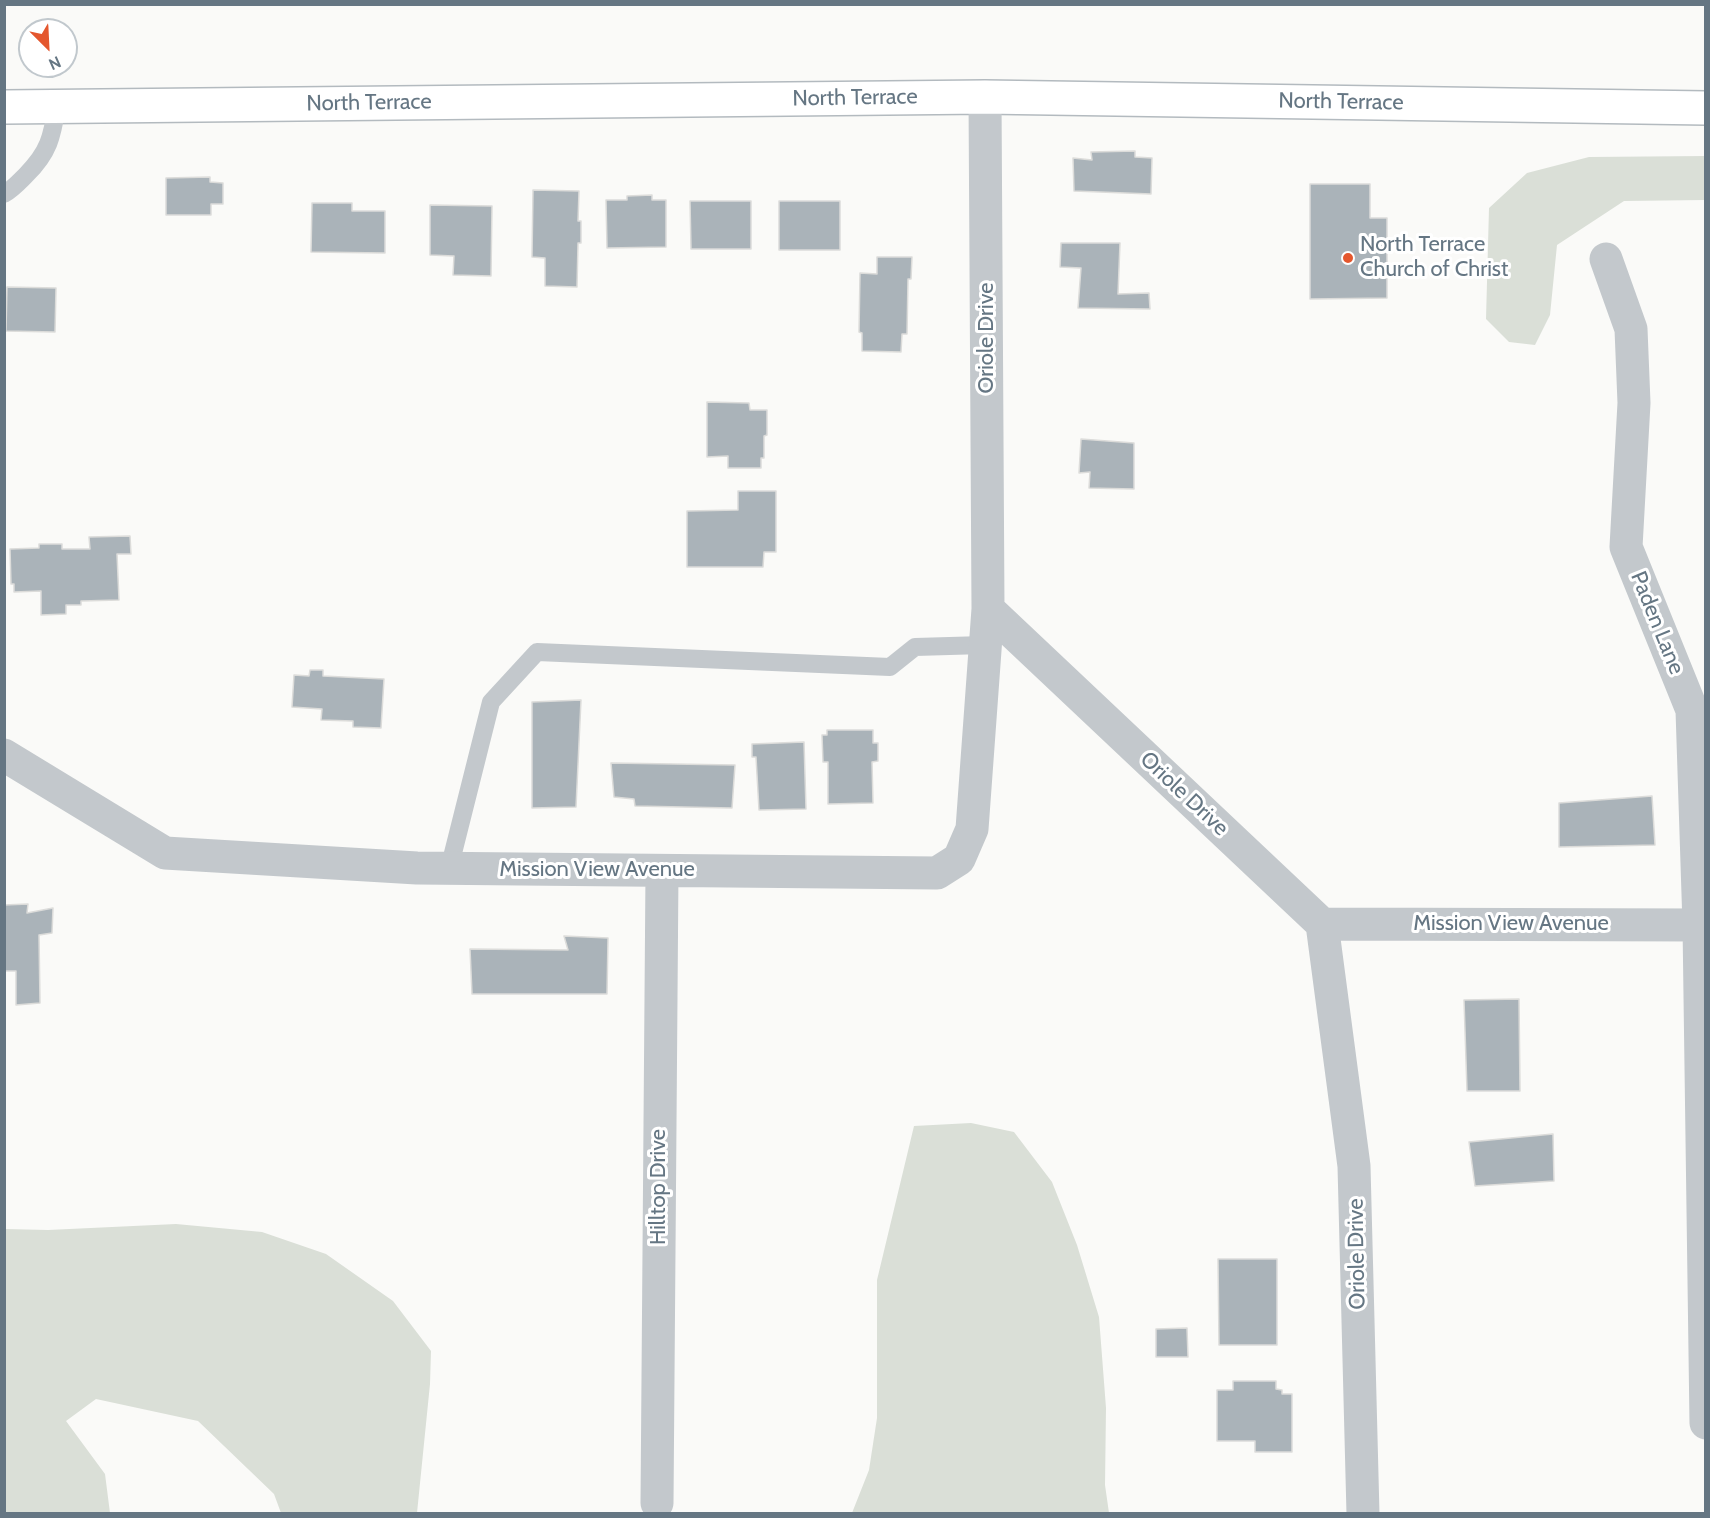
<!DOCTYPE html>
<style>
body{margin:0}
#map{position:relative;width:1710px;height:1518px;overflow:hidden;background:#fafaf8;font-family:Cabin,sans-serif}
canvas{display:block}
.frame{position:absolute;inset:0;border:6px solid #657683;pointer-events:none}
.north{position:absolute;left:18px;top:18px;width:60px;height:60px;box-sizing:border-box;background:#fff;border:2px solid #c1c8cd;border-radius:50%;rotate:156deg;font-size:16px;font-weight:700;line-height:24px;text-align:center;color:#657683}
.north::after{content:'';display:block;margin:auto;width:21px;height:27px;background:#e4572e;clip-path:polygon(50% 0,100% 100%,50% 72%,0 100%)}
</style>
<div id="map">
<canvas width="1710" height="1518"></canvas>
<div class="frame"></div>
<div class="north">N</div>
</div>
<script>
const ctx = document.querySelector('canvas').getContext('2d');
ctx.lineJoin = 'round';
function fill(path, color) { ctx.fillStyle = color; ctx.fill(path, 'evenodd'); }
function strokePath(path, color, width, dash) { ctx.strokeStyle = color; ctx.lineWidth = width; ctx.lineCap = dash ? 'butt' : 'round'; ctx.setLineDash(dash || []); ctx.stroke(path); }
function write(font, color, halo, rows, align = 'center') {
  ctx.font = font + ' Cabin,sans-serif'; ctx.lineWidth = 6; ctx.setLineDash([]); ctx.textBaseline = 'middle'; ctx.strokeStyle = halo; ctx.fillStyle = color; for (const [text, x, y, turn = 0] of rows) {
    ctx.save(); ctx.translate(x, y); ctx.rotate((+turn || 0) * Math.PI / 180); ctx.textAlign = isNaN(turn) ? turn : align; if (halo) ctx.strokeText(text, 0, 0); ctx.fillText(text, 0, 0); ctx.restore();
  }
}
fill(new Path2D(`
 M 1705,156 L 1705,200 L 1624,201 L 1557,245 L 1550,315 L 1535,345 L 1509,342 L 1486,319 L 1489,208 L 1527,173 L 1589,157 Z
 M 971,1123 L 1014,1132 L 1052,1182 L 1077,1245 L 1099,1317 L 1106,1408 L 1105,1485 L 1109,1513 L 852,1513 L 869,1470 L 877,1418 L 877,1280 L 914,1126 Z
 M 176,1224 L 262,1232 L 326,1254 L 393,1301 L 431,1351 L 430,1384 L 417,1513 L 281,1513 L 274,1494 L 198,1421 L 96,1399 L 66,1421 L 105,1474 L 110,1513 L 5,1513 L 5,1229 L 48,1230 Z`), '#dadfd7');
const building = new Path2D(`
 M 1135,151 L 1135,157 L 1152,158 L 1151,194 L 1074,191 L 1073,158 L 1092,160 L 1091,152 Z
 M 210,177 L 210,182 L 223,183 L 223,204 L 211,204 L 211,215 L 166,215 L 166,178 Z
 M 1310,184 L 1370,184 L 1370,218 L 1387,218 L 1387,298 L 1310,299 Z
 M 533,190 L 579,191 L 578,221 L 581,221 L 581,243 L 578,243 L 577,287 L 545,286 L 545,258 L 532,257 Z
 M 652,195 L 652,200 L 666,200 L 666,247 L 607,248 L 606,200 L 627,200 L 627,196 Z
 M 690,201 L 751,201 L 751,249 L 691,249 Z
 M 779,201 L 840,201 L 840,250 L 779,250 Z
 M 312,203 L 352,203 L 352,211 L 385,211 L 385,253 L 311,252 Z
 M 430,205 L 492,206 L 491,276 L 453,275 L 454,256 L 430,255 Z
 M 1061,243 L 1120,243 L 1118,294 L 1149,293 L 1150,309 L 1078,308 L 1081,268 L 1060,267 Z
 M 877,257 L 912,257 L 911,279 L 908,279 L 907,334 L 902,334 L 901,352 L 862,351 L 862,333 L 859,332 L 860,273 L 877,274 Z
 M 7,287 L 56,288 L 55,332 L 6,331 Z
 M 707,402 L 749,403 L 750,410 L 767,410 L 767,435 L 764,436 L 764,458 L 761,458 L 761,468 L 728,468 L 728,456 L 707,457 Z
 M 1081,439 L 1134,443 L 1134,489 L 1089,488 L 1090,472 L 1079,473 Z
 M 738,491 L 776,491 L 776,552 L 764,552 L 763,567 L 687,567 L 687,511 L 738,510 Z
 M 130,536 L 131,554 L 117,554 L 119,600 L 81,601 L 81,605 L 66,605 L 66,614 L 41,615 L 41,591 L 14,592 L 14,584 L 11,584 L 10,549 L 39,548 L 39,544 L 62,544 L 62,549 L 90,549 L 89,537 Z
 M 310,670 L 323,670 L 323,676 L 384,679 L 381,728 L 353,727 L 353,721 L 321,720 L 322,709 L 292,707 L 294,675 L 309,676 Z
 M 581,700 L 576,807 L 532,808 L 532,702 Z
 M 827,730 L 873,730 L 873,743 L 878,743 L 878,761 L 872,762 L 873,803 L 828,804 L 828,762 L 823,762 L 822,735 L 827,735 Z
 M 804,742 L 806,809 L 759,810 L 756,757 L 752,757 L 752,744 Z
 M 611,763 L 735,765 L 732,808 L 635,806 L 634,799 L 614,797 Z
 M 1652,796 L 1655,845 L 1559,847 L 1559,803 Z
 M 28,904 L 27,913 L 53,908 L 52,933 L 39,935 L 40,1003 L 16,1005 L 16,971 L 4,971 L 4,905 Z
 M 564,936 L 608,938 L 607,994 L 472,994 L 470,949 L 568,950 Z
 M 1519,999 L 1520,1091 L 1467,1091 L 1464,1000 Z
 M 1553,1134 L 1554,1181 L 1475,1186 L 1469,1142 Z
 M 1218,1259 L 1277,1259 L 1277,1345 L 1219,1345 Z
 M 1187,1328 L 1188,1357 L 1156,1357 L 1156,1329 Z
 M 1233,1381 L 1276,1381 L 1276,1389 L 1282,1390 L 1282,1394 L 1292,1394 L 1292,1452 L 1255,1452 L 1255,1441 L 1217,1441 L 1217,1390 L 1233,1390 Z`);
fill(building, '#aab3b9');
strokePath(building, '#dcdcda', 1.5);
const secondary = new Path2D(`
 M 4,107 L 985,97 L 1706,108`);
strokePath(secondary, '#b3babf', 36);
strokePath(new Path2D(`
 M 4,194 C 13,189 19,182 26,175 C 49,152 52,137 57,106
 M 449,869 L 491,702 L 537,652 L 890,667 L 915,647 L 984,645`), '#c3c8cc', 18);
strokePath(new Path2D(`
 M 985,97 L 988,609 L 1322,924 L 1354,1166 L 1363,1514
 M 1606,259 L 1631,329 L 1634,403 L 1626,547 L 1692,710 L 1699,925 L 1706,1423
 M 4,755 L 165,853 L 417,868 L 937,873 L 959,859 L 972,829 L 988,609
 M 1322,924 L 1699,925
 M 657,1503 L 662,871`), '#c3c8cc', 33);
strokePath(secondary, '#fff', 33);
for (const [x, y, r, color] of [
 [1348,258,6,"#e4572e"]
]) { const dot = new Path2D(); dot.arc(x, y, r, 0, 2 * Math.PI); ctx.fillStyle = color; ctx.fill(dot); strokePath(dot, '#fff', 2); }
write('22px', '#657683', '#fff', [
 ["North Terrace",855,98,-1],
 ["North Terrace",1341,102,1],
 ["North Terrace",369,103,-1],
 ["Oriole Drive",987,338,-90],
 ["Paden Lane",1657,623,68],
 ["Oriole Drive",1184,794,43],
 ["Mission View Avenue",597,870],
 ["Mission View Avenue",1511,924],
 ["Hilltop Drive",659,1187,-90],
 ["Oriole Drive",1357,1254,-91]
]);
write('22px', '#657683', '#fff', [
 ["North Terrace",1360,245],
 ["Church of Christ",1360,270]
], 'left');
</script>
